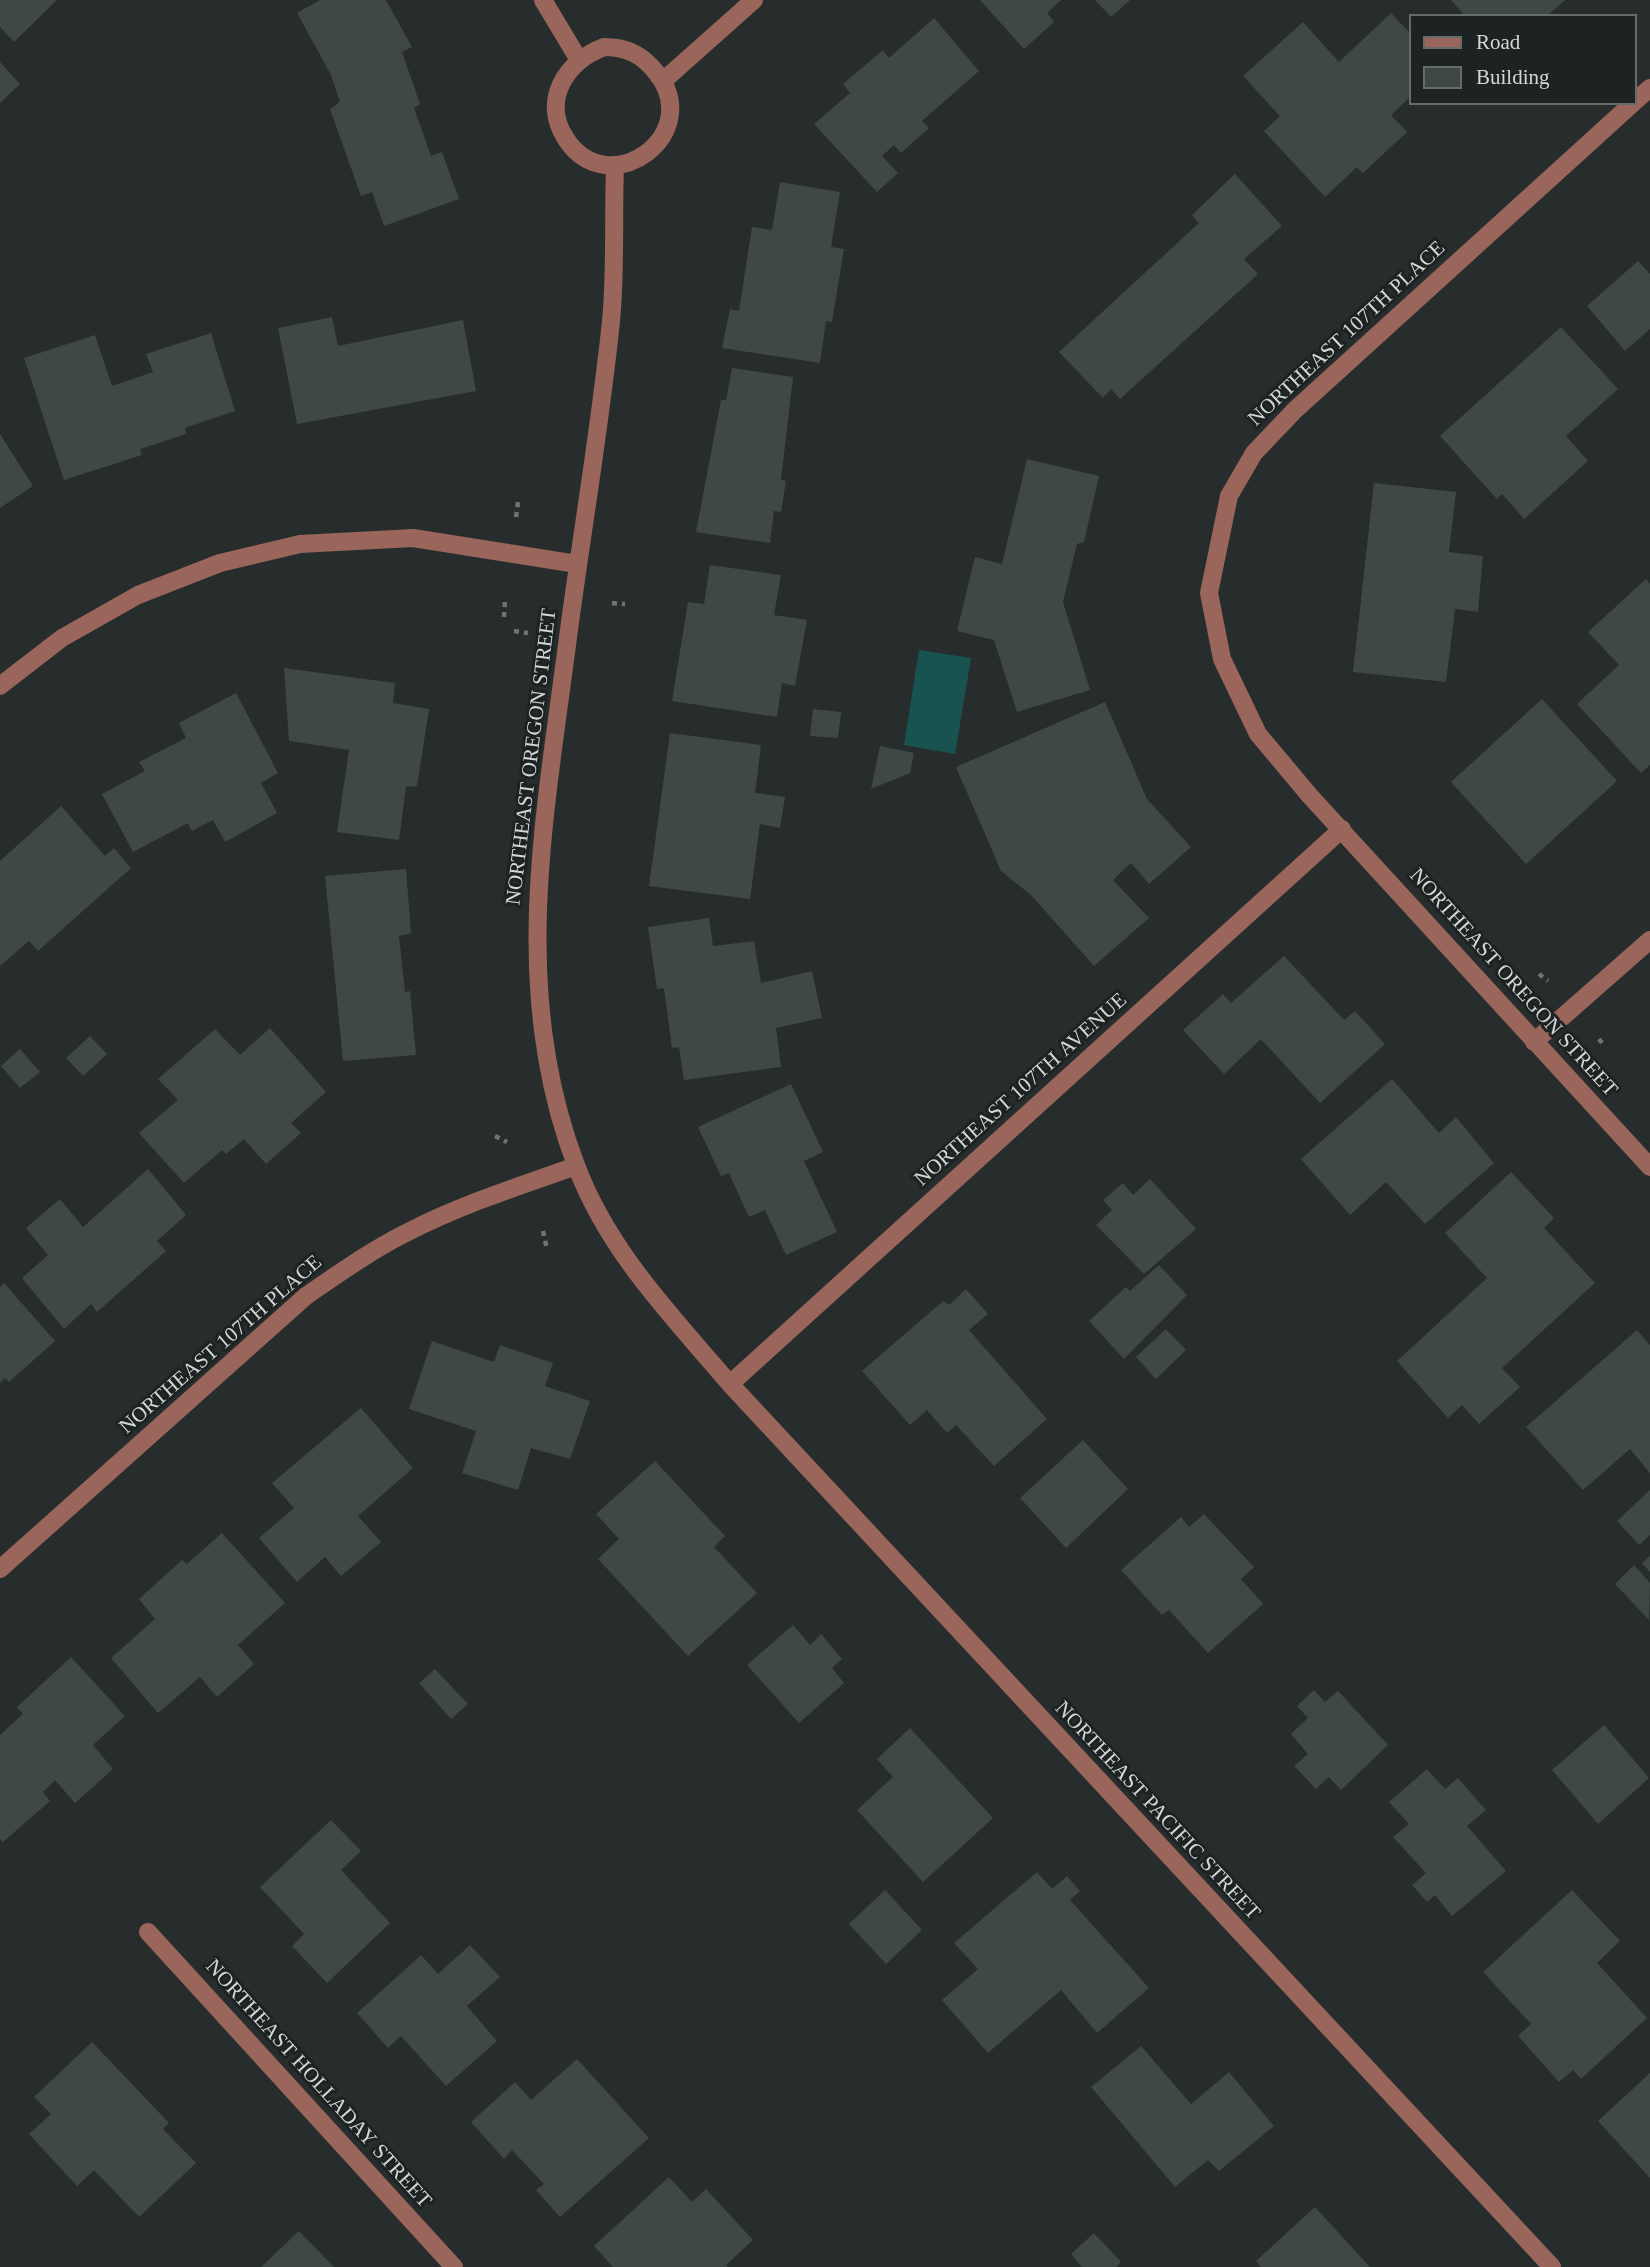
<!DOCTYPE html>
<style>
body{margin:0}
#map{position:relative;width:1650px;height:2267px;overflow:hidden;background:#272d2d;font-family:"Times New Roman",serif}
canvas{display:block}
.legend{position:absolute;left:1409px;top:14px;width:228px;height:91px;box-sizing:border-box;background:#1d2323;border:2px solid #666b6b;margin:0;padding:9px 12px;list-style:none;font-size:21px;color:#d3d7d7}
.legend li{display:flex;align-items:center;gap:14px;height:35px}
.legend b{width:35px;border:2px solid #666b6b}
</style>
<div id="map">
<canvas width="1650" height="2267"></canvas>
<ul class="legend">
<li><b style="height:9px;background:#9a655a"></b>Road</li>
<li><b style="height:19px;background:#404747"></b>Building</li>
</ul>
</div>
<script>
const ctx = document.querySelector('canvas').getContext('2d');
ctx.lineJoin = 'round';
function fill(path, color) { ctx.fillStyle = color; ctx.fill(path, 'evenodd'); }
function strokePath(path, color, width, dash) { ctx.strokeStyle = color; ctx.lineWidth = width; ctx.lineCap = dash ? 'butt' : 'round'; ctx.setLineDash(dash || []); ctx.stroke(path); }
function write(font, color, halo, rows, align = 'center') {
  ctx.font = font + ' "Times New Roman",serif'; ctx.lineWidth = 6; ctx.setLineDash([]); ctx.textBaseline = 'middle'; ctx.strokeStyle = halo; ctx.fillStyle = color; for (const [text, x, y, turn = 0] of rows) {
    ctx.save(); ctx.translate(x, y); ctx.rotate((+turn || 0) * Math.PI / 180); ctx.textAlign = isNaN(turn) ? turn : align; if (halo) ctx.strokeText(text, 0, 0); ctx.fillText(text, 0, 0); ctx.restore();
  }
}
fill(new Path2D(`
 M 919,650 L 971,658 L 955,754 L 904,745 Z`), '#195351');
fill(new Path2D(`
 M 0,0 L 57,0 L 14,42 L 0,27 Z
 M 320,0 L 386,0 L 412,47 L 402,52 L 420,104 L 414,108 L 431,156 L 442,152 L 459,199 L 384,226 L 372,192 L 361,196 L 330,109 L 340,102 L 331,75 L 297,13 Z
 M 980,0 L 1061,0 L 1047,13 L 1054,22 L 1024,49 Z
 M 1095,0 L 1130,0 L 1111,17 Z
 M 1451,0 L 1565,0 L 1547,16 L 1465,16 Z
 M 1391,13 L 1410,33 L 1410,97 L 1391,115 L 1407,132 L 1363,173 L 1357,167 L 1325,197 L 1264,131 L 1280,116 L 1243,76 L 1303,22 L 1339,62 Z
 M 934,18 L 979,71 L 922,121 L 929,128 L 901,153 L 894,145 L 882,156 L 898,173 L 877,192 L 814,124 L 850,93 L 843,84 L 883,50 L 889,58 Z
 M 0,62 L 20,84 L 0,103 Z
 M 1235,174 L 1282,226 L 1244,259 L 1258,274 L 1120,399 L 1111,389 L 1103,398 L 1059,352 L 1199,223 L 1192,215 Z
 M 780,182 L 840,192 L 831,247 L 844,249 L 832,322 L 826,321 L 820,363 L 722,348 L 730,309 L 739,311 L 752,227 L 772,230 Z
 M 1638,261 L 1650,274 L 1650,329 L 1625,351 L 1587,306 Z
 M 332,317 L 338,346 L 463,320 L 476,391 L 297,424 L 278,328 Z
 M 1561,327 L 1618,389 L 1566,436 L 1588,461 L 1524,519 L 1502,494 L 1497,499 L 1440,436 Z
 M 211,333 L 235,411 L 185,428 L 186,434 L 140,449 L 142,455 L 64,480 L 24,358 L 95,335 L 112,386 L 153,372 L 146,354 Z
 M 732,368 L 793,377 L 781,480 L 786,481 L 781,512 L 774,511 L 770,543 L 696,532 L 721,400 L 726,400 Z
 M 0,434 L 33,486 L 0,508 Z
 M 1027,459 L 1099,476 L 1084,542 L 1077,544 L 1063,602 L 1090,690 L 1017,712 L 994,640 L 957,631 L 975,557 L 1002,564 Z
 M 1374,483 L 1456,492 L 1449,552 L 1483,556 L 1478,612 L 1455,609 L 1446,682 L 1353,672 Z
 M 710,565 L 781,575 L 774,615 L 807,620 L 795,686 L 782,683 L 777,717 L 672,701 L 688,602 L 704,604 Z
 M 1646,579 L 1650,584 L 1650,765 L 1641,773 L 1577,704 L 1619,665 L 1588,632 Z
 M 284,668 L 395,683 L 393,703 L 429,709 L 417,786 L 406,787 L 399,840 L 337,832 L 349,750 L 289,741 Z
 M 236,693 L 278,773 L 261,783 L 277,813 L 225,842 L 213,820 L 192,831 L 188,823 L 133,852 L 102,794 L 145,771 L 139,762 L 186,738 L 179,723 Z
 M 1542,699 L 1617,781 L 1526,864 L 1451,782 Z
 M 1105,702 L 1147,799 L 1191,847 L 1149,884 L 1131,863 L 1113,880 L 1149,918 L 1094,966 L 1031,895 L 1001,871 L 956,767 Z
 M 813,709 L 841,712 L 838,738 L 810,736 Z
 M 670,733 L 761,745 L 755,793 L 785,797 L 780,828 L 760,824 L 750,899 L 649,886 Z
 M 880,746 L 914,753 L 910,773 L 871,789 Z
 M 61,806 L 105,856 L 114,848 L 131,868 L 38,951 L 29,941 L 0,966 L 0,861 Z
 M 406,869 L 411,933 L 399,936 L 405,992 L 410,991 L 416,1055 L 343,1061 L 325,876 Z
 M 709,918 L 713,946 L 754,941 L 761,983 L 812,971 L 822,1018 L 776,1028 L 781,1067 L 684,1080 L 679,1047 L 672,1048 L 664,988 L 657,989 L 648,927 Z
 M 1284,956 L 1344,1020 L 1355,1011 L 1385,1044 L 1320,1103 L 1261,1039 L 1224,1074 L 1183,1030 L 1223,994 L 1231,1003 Z
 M 270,1028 L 326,1092 L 291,1123 L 301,1133 L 266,1164 L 244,1139 L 226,1154 L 222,1150 L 184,1183 L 139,1133 L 178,1100 L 158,1079 L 215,1029 L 240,1055 Z
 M 90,1036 L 107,1054 L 83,1076 L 66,1058 Z
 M 20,1049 L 40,1072 L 20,1088 L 1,1066 Z
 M 1392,1079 L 1439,1133 L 1456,1117 L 1494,1163 L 1425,1224 L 1386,1182 L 1350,1215 L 1301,1159 Z
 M 791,1084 L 823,1152 L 804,1161 L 837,1232 L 786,1255 L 765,1210 L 749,1217 L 729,1173 L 721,1176 L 698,1127 Z
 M 148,1169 L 186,1215 L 157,1241 L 166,1251 L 97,1312 L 91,1304 L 64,1329 L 22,1278 L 48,1255 L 26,1228 L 60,1199 L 83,1227 Z
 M 1511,1172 L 1554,1218 L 1544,1228 L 1595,1283 L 1502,1368 L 1520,1387 L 1479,1424 L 1462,1405 L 1448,1418 L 1397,1361 L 1487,1278 L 1445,1233 Z
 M 1150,1179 L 1196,1229 L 1144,1274 L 1096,1225 L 1112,1210 L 1103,1200 L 1123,1183 L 1133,1195 Z
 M 1159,1265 L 1187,1295 L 1124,1359 L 1089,1321 L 1126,1287 L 1130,1291 Z
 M 4,1283 L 55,1341 L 9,1382 L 5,1378 L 0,1383 L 0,1287 Z
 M 966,1289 L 988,1314 L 969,1330 L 1047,1419 L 994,1466 L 956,1425 L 947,1433 L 927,1410 L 910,1425 L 862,1371 L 943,1301 L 949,1305 Z
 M 1166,1329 L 1186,1350 L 1156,1379 L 1136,1357 Z
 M 1637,1330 L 1650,1345 L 1650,1473 L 1630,1449 L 1583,1490 L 1526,1427 Z
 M 432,1341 L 494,1362 L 500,1345 L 553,1363 L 545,1386 L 590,1401 L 570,1459 L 531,1448 L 518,1490 L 462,1473 L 476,1431 L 409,1409 Z
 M 361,1408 L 413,1468 L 358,1516 L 381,1542 L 341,1576 L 325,1557 L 297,1582 L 259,1538 L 294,1508 L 272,1483 Z
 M 1083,1440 L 1128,1489 L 1066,1548 L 1020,1498 Z
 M 655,1461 L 725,1536 L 714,1547 L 757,1593 L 688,1656 L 598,1559 L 619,1539 L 596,1514 Z
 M 1650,1490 L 1650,1535 L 1639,1545 L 1617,1521 Z
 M 1204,1514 L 1254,1567 L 1241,1579 L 1263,1604 L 1208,1653 L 1169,1610 L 1162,1615 L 1121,1570 L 1181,1517 L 1189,1527 Z
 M 222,1533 L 285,1603 L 238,1645 L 254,1664 L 217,1697 L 200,1677 L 158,1713 L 111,1658 L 155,1619 L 139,1599 L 182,1560 L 187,1564 Z
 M 1650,1556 L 1650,1572 L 1642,1563 Z
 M 1634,1565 L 1650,1583 L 1649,1620 L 1615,1584 Z
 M 793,1625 L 810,1645 L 821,1634 L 842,1659 L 832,1668 L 844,1683 L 799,1723 L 747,1665 Z
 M 71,1657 L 125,1716 L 93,1745 L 113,1769 L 75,1803 L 55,1780 L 43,1792 L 50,1801 L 3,1842 L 0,1839 L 0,1735 L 23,1714 L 17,1707 Z
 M 435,1669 L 468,1704 L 451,1719 L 419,1683 Z
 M 1314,1690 L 1325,1702 L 1338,1691 L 1388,1745 L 1341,1790 L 1329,1777 L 1316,1789 L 1294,1766 L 1308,1754 L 1291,1734 L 1308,1718 L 1297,1706 Z
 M 1604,1725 L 1649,1778 L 1598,1824 L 1552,1770 Z
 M 910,1728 L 993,1818 L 923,1882 L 857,1810 L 893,1777 L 877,1759 Z
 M 1427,1769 L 1445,1789 L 1458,1778 L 1486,1810 L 1467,1826 L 1506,1871 L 1452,1916 L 1435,1895 L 1427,1902 L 1412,1885 L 1426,1873 L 1393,1837 L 1409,1824 L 1389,1802 Z
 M 331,1820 L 361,1851 L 341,1870 L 390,1923 L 327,1983 L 292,1946 L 304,1934 L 260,1887 Z
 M 1037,1872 L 1052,1889 L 1067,1876 L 1080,1891 L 1070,1900 L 1149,1988 L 1097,2033 L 1061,1990 L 988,2053 L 942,2000 L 978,1969 L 954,1943 Z
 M 885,1890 L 922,1930 L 886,1964 L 849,1924 Z
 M 1572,1890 L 1620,1941 L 1597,1963 L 1647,2018 L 1581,2079 L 1573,2070 L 1559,2082 L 1518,2036 L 1531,2024 L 1483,1972 Z
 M 470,1945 L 500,1977 L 467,2006 L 497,2041 L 446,2086 L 401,2036 L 388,2048 L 357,2013 L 421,1955 L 438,1974 Z
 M 92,2042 L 169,2123 L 163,2129 L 196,2163 L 139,2217 L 94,2170 L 77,2186 L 29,2134 L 51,2114 L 34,2097 Z
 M 1141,2046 L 1191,2104 L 1229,2072 L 1274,2126 L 1219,2171 L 1208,2160 L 1175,2187 L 1091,2087 Z
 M 577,2059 L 649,2138 L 560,2217 L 536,2190 L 544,2184 L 512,2150 L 504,2159 L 471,2122 L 515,2082 L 531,2100 Z
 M 1650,2073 L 1650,2178 L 1598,2121 Z
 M 669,2177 L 692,2202 L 706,2189 L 753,2240 L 726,2265 L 728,2267 L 613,2267 L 594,2246 Z
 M 1315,2207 L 1370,2267 L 1261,2267 L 1256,2261 Z
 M 299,2231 L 334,2267 L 261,2267 Z
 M 1094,2233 L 1121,2262 L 1116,2267 L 1082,2267 L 1071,2254 Z`), '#404747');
strokePath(new Path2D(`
 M 516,517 L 518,502
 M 612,603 L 625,604
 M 504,617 L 505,600
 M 514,631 L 528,633
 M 1539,974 L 1548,981
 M 1599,1039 L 1605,1047
 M 495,1136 L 507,1142
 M 543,1231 L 547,1249`), '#6f7474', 4.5, [5, 5]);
strokePath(new Path2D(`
 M 543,0 L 579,60
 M 604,47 C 626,47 641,54 655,71 C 708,133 609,205 566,139 C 541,101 565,62 604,47 Z
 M 663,81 L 754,0
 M 1634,102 L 1650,88
 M 1633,103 L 1295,410 L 1254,453 L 1229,496 L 1209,593 L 1222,659 L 1258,734 L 1310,796 L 1650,1167
 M 615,167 C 613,218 616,270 611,321 C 600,429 581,537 567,645 C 544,822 510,993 576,1165 C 608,1251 672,1316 730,1384 L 1552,2267
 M 0,686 L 62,638 L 138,595 L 220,563 L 300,544 L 413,538 L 577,564
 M 1534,1042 L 1650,940
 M 730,1384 L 1342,829
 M 0,1569 L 306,1296 C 338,1274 370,1251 406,1233 C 460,1205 519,1186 576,1166
 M 148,1932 L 454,2267`), '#9a655a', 18);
write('21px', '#d3d7d7', '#1d2323', [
 ["NORTHEAST 107TH PLACE",1347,334,-43],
 ["NORTHEAST OREGON STREET",532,757,-83],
 ["NORTHEAST OREGON STREET",1513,983,48],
 ["NORTHEAST 107TH AVENUE",1021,1090,-42],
 ["NORTHEAST 107TH PLACE",221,1345,-41],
 ["NORTHEAST PACIFIC STREET",1157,1811,47],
 ["NORTHEAST HOLLADAY STREET",318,2084,48]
]);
</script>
